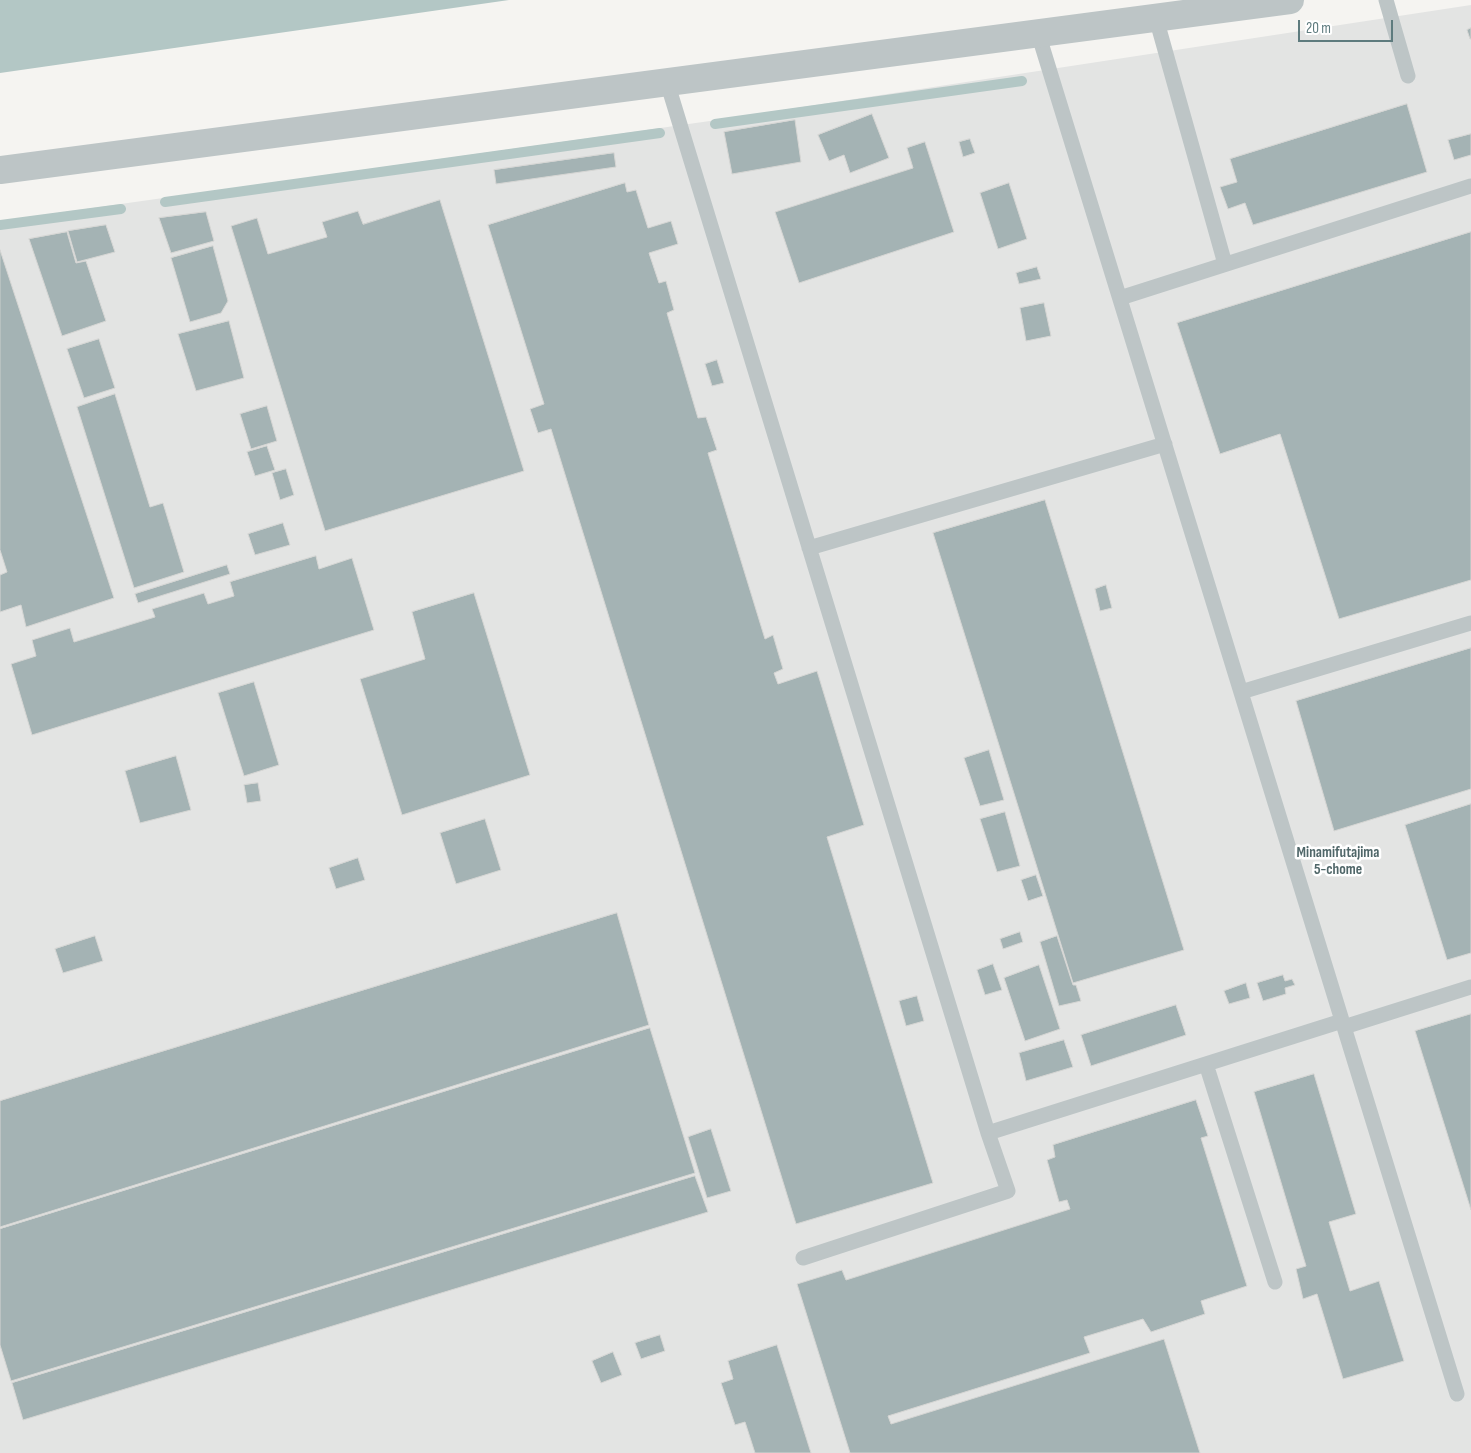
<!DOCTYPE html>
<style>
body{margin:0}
#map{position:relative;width:1471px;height:1453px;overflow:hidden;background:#f5f4f1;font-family:"Sofia Sans Condensed",sans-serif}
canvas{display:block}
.scale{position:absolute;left:1298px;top:20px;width:95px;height:22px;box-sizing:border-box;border:2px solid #5e7b7e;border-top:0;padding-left:6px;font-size:15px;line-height:18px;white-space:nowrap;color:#5e7b7e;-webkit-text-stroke:4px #fff;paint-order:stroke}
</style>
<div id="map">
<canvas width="1471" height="1453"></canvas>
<div class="scale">20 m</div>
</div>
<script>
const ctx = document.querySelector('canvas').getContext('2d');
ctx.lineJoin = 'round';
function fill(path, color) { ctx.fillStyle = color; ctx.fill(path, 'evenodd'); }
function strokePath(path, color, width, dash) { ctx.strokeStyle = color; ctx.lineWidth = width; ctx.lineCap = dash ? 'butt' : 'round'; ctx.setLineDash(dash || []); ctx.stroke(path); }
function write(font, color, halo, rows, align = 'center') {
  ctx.font = font + ' "Sofia Sans Condensed",sans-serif'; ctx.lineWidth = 5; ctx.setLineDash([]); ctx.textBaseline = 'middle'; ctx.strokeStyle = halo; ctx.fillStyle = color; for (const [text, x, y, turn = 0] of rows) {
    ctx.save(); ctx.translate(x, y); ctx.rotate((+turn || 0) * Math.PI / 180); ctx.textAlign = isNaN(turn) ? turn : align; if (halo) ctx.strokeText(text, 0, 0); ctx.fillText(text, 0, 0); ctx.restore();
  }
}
fill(new Path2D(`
 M 1471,5 L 1471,1453 L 0,1453 L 0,221 L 717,120 Z`), '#e3e4e3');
fill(new Path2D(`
 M 0,0 L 509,0 L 0,73 Z`), '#b3c7c5');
strokePath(new Path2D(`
 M 715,124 L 1022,81
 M 165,202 L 660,133
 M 0,225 L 121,209`), '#b3c7c5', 10);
const building = new Path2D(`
 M 1471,28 L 1471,39 L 1470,39 L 1467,30 Z
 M 1407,104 L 1427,172 L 1253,225 L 1245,203 L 1228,209 L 1220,187 L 1237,182 L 1230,159 Z
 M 872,114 L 889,158 L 850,173 L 844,155 L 829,161 L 818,135 Z
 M 795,120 L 801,162 L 732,174 L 724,132 Z
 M 1471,134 L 1471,155 L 1454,160 L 1448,140 Z
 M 970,139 L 975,153 L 963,157 L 959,142 Z
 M 925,142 L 954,232 L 799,283 L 775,212 L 913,168 L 907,148 Z
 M 614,153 L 616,167 L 496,184 L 494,170 Z
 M 625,183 L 627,192 L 636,190 L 648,228 L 671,221 L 678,244 L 649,253 L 659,283 L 666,281 L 674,310 L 667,313 L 698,418 L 706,417 L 717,450 L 708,453 L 765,639 L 773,635 L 783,669 L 774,673 L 778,684 L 817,671 L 864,825 L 827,837 L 933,1183 L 796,1224 L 551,429 L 538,433 L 530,409 L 544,404 L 488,225 Z
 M 1009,183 L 1027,239 L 998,249 L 980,193 Z
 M 440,200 L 524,471 L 325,531 L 231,226 L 257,218 L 268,254 L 327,237 L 322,222 L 358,211 L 363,224 Z
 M 206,212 L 214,241 L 171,253 L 159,218 Z
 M 106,225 L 115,252 L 77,262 L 68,231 Z
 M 67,232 L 76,263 L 86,261 L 106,321 L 62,336 L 29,239 Z
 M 1471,232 L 1471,580 L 1339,619 L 1280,434 L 1220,454 L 1177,323 Z
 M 213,246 L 228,301 L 221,313 L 190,322 L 171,258 Z
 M 0,250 L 114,598 L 26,627 L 21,605 L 0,612 L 0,575 L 7,572 L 0,550 Z
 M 1037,267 L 1041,279 L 1019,284 L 1016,273 Z
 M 1044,303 L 1051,336 L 1026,341 L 1020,308 Z
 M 229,321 L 244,378 L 196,391 L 178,334 Z
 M 99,339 L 115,388 L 84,398 L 67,349 Z
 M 717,360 L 724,383 L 712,386 L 705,364 Z
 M 115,394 L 150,507 L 163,503 L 184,572 L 134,588 L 77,407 Z
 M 267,406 L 277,441 L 251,449 L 240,414 Z
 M 267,446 L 275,470 L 255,476 L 247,452 Z
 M 286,469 L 294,495 L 280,500 L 272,473 Z
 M 1045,500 L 1184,950 L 1073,983 L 933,533 Z
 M 283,523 L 290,545 L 255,555 L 248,534 Z
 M 316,556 L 319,569 L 352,558 L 374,630 L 32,735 L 11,664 L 36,656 L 32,640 L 70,628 L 74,642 L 155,617 L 152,609 L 204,593 L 208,604 L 234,596 L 230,582 Z
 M 227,565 L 230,574 L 138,603 L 135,594 Z
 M 1106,585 L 1112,608 L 1100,611 L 1095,589 Z
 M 474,593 L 530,775 L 402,815 L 360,679 L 425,659 L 412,612 Z
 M 1471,648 L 1471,789 L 1334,831 L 1296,701 Z
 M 254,682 L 279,765 L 244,776 L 218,693 Z
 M 989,750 L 1004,800 L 980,806 L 964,758 Z
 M 176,756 L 191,810 L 140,823 L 125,771 Z
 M 258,783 L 261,801 L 247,803 L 244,785 Z
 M 1471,804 L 1471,953 L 1447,960 L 1405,825 Z
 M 1005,812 L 1020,866 L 997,872 L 980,819 Z
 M 485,819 L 501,870 L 456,884 L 440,833 Z
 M 358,858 L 365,880 L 336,889 L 329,868 Z
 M 1036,875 L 1043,896 L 1028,901 L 1021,880 Z
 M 617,913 L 649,1025 L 0,1227 L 0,1101 Z
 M 1020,932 L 1023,942 L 1003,949 L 1000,939 Z
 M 95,936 L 103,961 L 63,973 L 55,949 Z
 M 1057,936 L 1073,985 L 1076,985 L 1081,1001 L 1059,1006 L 1040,942 Z
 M 993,964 L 1002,990 L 985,995 L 977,970 Z
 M 1039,965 L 1060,1029 L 1025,1041 L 1004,978 Z
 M 1283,975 L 1285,981 L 1292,979 L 1295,985 L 1285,988 L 1286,994 L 1263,1001 L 1257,983 Z
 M 1246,983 L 1250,998 L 1229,1004 L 1224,991 Z
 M 917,996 L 924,1021 L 906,1026 L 899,1001 Z
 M 1176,1005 L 1186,1035 L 1091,1066 L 1081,1035 Z
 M 1471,1014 L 1471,1210 L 1415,1031 Z
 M 650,1028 L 695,1173 L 11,1381 L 0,1345 L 0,1229 Z
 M 1064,1040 L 1073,1067 L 1026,1081 L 1019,1053 Z
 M 1314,1074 L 1356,1214 L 1329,1222 L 1350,1291 L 1379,1281 L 1404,1361 L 1343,1379 L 1317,1294 L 1303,1299 L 1296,1269 L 1306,1266 L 1254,1092 Z
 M 1196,1100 L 1208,1136 L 1201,1138 L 1247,1286 L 1201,1301 L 1205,1314 L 1151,1332 L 1143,1319 L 1084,1337 L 1090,1353 L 888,1416 L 891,1424 L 1164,1339 L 1200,1453 L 850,1453 L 797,1284 L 842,1270 L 846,1280 L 1070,1209 L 1067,1200 L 1059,1202 L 1047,1160 L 1055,1157 L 1053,1145 Z
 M 711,1129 L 731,1191 L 707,1198 L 688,1137 Z
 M 695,1176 L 708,1212 L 23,1420 L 12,1383 Z
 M 660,1335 L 665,1351 L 641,1359 L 635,1343 Z
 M 777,1345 L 811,1453 L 755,1453 L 745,1422 L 735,1425 L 721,1383 L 733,1379 L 728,1361 Z
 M 613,1352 L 622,1375 L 601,1383 L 592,1361 Z`);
fill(building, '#a4b3b4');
strokePath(building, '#d6d6d4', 1);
strokePath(new Path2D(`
 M 1386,0 L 1408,76
 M 1156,18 L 1225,264
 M 1038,33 L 1457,1394
 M 667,82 L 988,1133 L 1008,1191 L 803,1258
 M 1120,298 L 1471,186
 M 809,548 L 1165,444
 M 1241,692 L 1471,623
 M 1344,1027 L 1471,987
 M 1206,1064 L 1275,1282
 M 988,1133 L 1342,1021`), '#bdc5c6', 15);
strokePath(new Path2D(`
 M 0,170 L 1290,0`), '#bdc5c6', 28);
write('bold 15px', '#506769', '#fff', [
 ["Minamifutajima",1338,853],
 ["5-chome",1338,870]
]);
</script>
